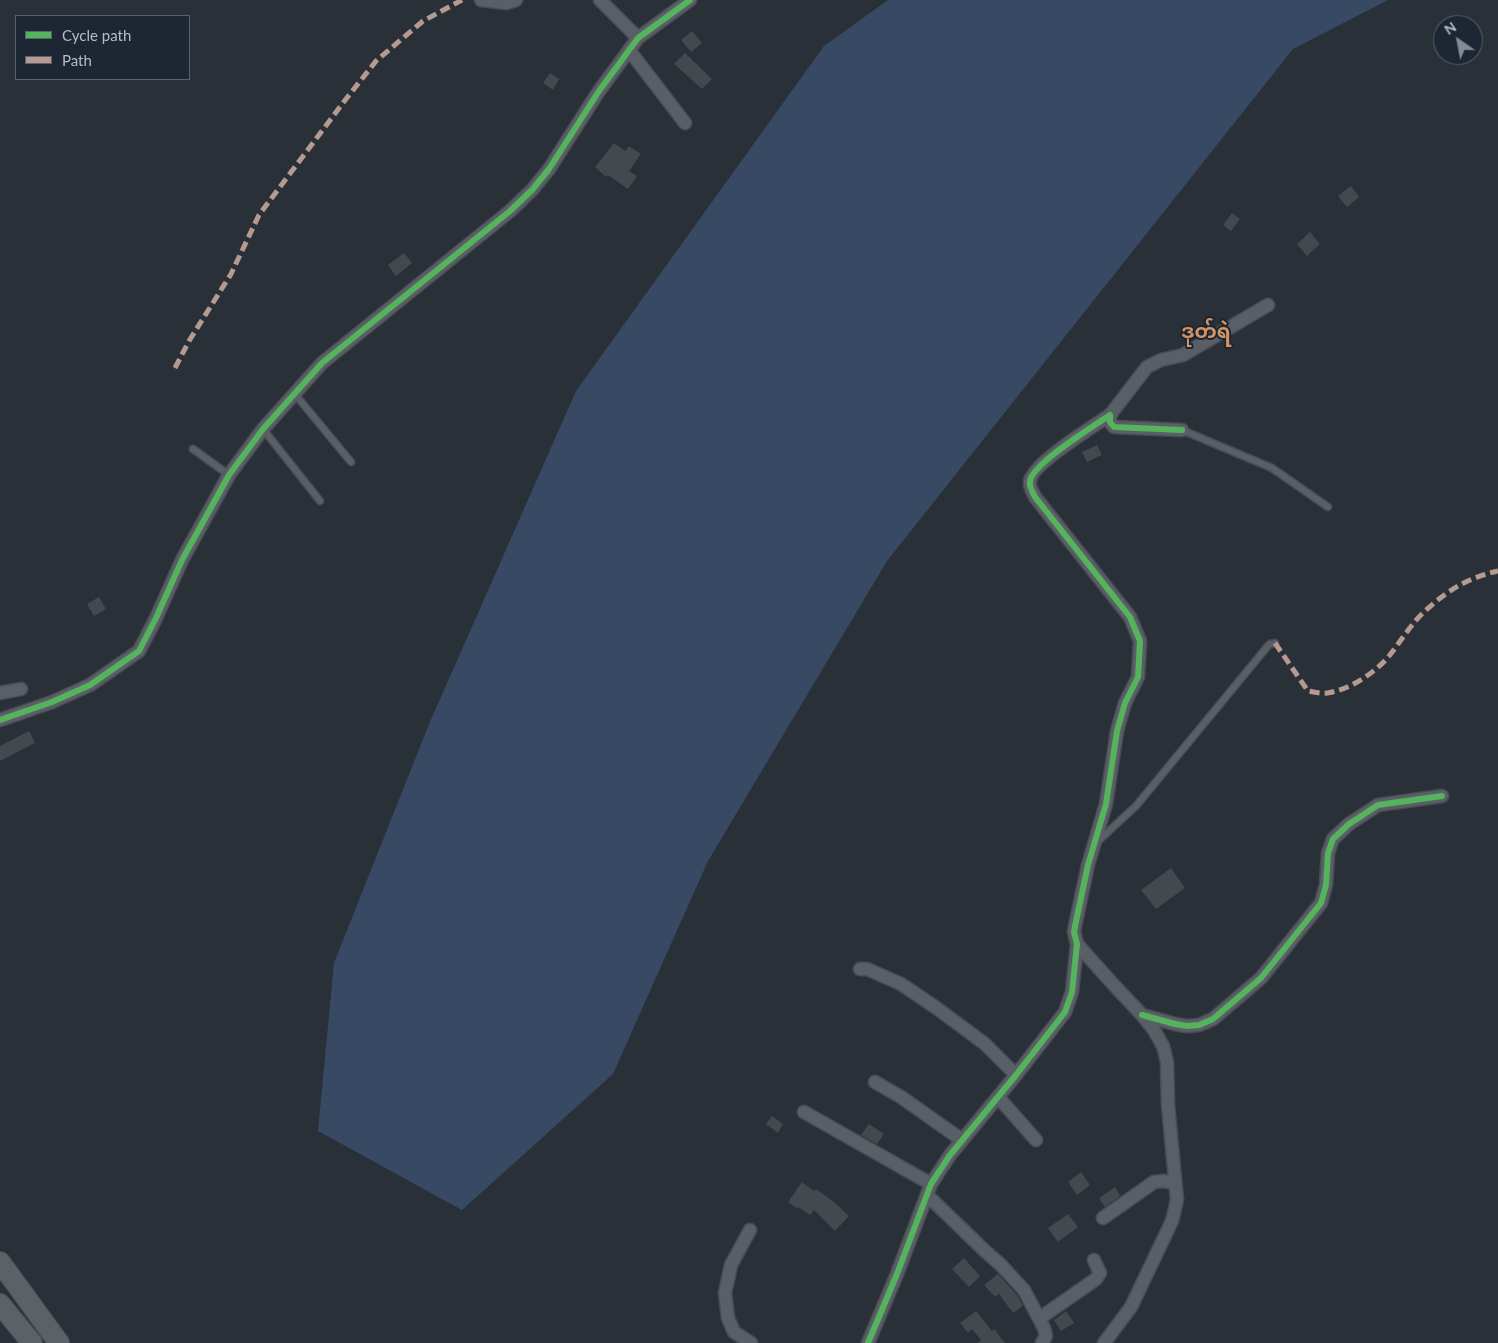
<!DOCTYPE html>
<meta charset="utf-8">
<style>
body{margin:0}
#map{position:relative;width:1498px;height:1343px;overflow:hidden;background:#2a3038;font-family:Lato,sans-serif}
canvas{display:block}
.legend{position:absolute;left:15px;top:15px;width:175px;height:65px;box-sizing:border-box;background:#1d2633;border:1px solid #59626f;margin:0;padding:6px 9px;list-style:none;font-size:15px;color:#b4bcc9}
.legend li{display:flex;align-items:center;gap:10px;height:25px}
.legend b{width:25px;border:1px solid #59626f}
.north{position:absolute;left:1433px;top:15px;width:50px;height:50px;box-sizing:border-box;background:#1d2633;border:1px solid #59626f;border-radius:50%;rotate:327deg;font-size:14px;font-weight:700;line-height:20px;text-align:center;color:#b4bcc9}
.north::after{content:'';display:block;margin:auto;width:18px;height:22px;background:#848b96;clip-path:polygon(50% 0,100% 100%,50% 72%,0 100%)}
</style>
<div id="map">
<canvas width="1498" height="1343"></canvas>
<ul class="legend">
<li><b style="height:6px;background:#56b35d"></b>Cycle path</li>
<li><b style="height:6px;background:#b69a8f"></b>Path</li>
</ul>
<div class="north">N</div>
</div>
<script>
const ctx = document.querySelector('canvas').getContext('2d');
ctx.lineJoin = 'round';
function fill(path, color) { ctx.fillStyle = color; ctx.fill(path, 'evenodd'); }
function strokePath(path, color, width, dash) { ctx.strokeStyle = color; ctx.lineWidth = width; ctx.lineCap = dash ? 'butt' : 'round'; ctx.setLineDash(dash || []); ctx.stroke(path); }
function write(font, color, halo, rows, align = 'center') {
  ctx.font = font + ' Lato,"Noto Sans Myanmar",sans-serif'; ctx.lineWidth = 4; ctx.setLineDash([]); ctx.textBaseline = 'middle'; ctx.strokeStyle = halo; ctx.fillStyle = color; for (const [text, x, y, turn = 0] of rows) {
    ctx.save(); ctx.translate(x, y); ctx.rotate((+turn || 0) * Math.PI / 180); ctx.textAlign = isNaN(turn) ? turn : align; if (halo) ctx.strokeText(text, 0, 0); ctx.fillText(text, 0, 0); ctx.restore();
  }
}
fill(new Path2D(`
 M 888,0 L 1388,0 L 1293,49 L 887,561 L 708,861 L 613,1074 L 462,1210 L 318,1131 L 334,963 L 429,724 L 576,391 L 824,46 Z`), '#384963');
fill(new Path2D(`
 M 692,31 L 702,43 L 691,52 L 681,40 Z
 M 685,53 L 712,79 L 702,89 L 674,64 Z
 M 550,73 L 559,79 L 553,90 L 543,83 Z
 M 614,143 L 625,151 L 629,146 L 641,154 L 629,171 L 637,176 L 628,189 L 608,175 L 606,177 L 595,167 Z
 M 1351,186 L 1359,197 L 1347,207 L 1338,196 Z
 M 1232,213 L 1240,219 L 1231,231 L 1223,225 Z
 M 1310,232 L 1320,244 L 1307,256 L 1297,244 Z
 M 404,253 L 412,263 L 396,276 L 388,265 Z
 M 1097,445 L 1102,455 L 1087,462 L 1082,452 Z
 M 99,597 L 106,609 L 94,616 L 87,604 Z
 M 29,731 L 35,743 L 0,761 L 0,746 Z
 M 1171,868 L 1185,888 L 1156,909 L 1141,890 Z
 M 772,1116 L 783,1124 L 778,1133 L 766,1124 Z
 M 869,1124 L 884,1134 L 877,1144 L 861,1135 Z
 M 1081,1172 L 1090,1185 L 1077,1195 L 1068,1182 Z
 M 802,1182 L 814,1191 L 816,1189 L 835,1203 L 849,1216 L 835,1231 L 814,1210 L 810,1215 L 798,1207 L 797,1208 L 788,1202 Z
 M 1115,1187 L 1120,1196 L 1105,1207 L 1099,1198 Z
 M 1068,1214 L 1078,1227 L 1058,1242 L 1048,1228 Z
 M 964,1258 L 980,1276 L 969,1287 L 952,1269 Z
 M 998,1274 L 1017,1295 L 1023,1306 L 1013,1313 L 999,1294 L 995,1297 L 984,1285 Z
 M 976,1311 L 992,1331 L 994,1329 L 1005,1343 L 977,1343 L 981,1340 L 972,1329 L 968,1333 L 960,1323 Z
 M 1066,1311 L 1074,1323 L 1061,1331 L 1054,1320 Z`), '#444950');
const lane = new Path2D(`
 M 294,393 L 351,462
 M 263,429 L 320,501
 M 1182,430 L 1272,468 L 1328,507
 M 193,449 L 229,475
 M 1097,842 L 1136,806 L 1267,647 L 1270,644 L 1275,643`);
const street = new Path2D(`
 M 481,0 L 507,3 L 516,0
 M 600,0 L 638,38
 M 629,50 L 685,123
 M 1110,415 L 1147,367 L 1161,360 L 1183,355 L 1268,305
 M 0,693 L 21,689
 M 0,720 L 52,702 L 90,685 L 139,651 L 156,618 L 182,560 L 229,475 L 263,429 L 322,363 L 510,211 L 532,190 L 549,169 L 599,91 L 638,38 L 690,0
 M 1077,944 L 1112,983 L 1142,1015 L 1154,1030 L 1163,1046 L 1167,1062 L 1168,1105 L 1177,1200 L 1172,1221 L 1131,1307 L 1104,1343
 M 860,969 L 867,969 L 901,984 L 938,1009 L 985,1044 L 1016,1075
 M 1142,1015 L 1175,1024 L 1187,1026 L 1199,1025 L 1213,1019 L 1261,978 L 1321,903 L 1326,885 L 1328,853 L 1333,839 L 1349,824 L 1378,805 L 1442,796
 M 875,1082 L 901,1097 L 962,1140
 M 998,1097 L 1036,1140
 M 804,1112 L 931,1184
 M 927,1195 L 985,1251 L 1001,1265 L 1024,1290 L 1044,1328 L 1046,1336 L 1042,1343
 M 1103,1218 L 1154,1182 L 1164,1181 L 1175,1183
 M 750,1230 L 731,1265 L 725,1293 L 728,1318 L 734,1332 L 751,1343
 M 1040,1318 L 1096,1279 L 1100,1273 L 1094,1260
 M 868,1343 L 897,1274 L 931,1184 L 950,1155 L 1016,1075 L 1065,1012 L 1072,992 L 1077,944 L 1074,932 L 1075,926 L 1088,865 L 1106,804 L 1117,731 L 1125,703 L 1138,677 L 1140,641 L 1130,617 L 1035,497 C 1033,493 1029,486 1030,482 C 1030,465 1095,425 1110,415 L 1110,422 L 1114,427 L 1182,430`);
const primary = new Path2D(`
 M 0,1262 L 59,1343
 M 0,1304 L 32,1343`);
strokePath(lane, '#484c53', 9);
strokePath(street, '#484c53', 15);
strokePath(primary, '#484c55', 22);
strokePath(lane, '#5a5e66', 6);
strokePath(street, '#5a5e66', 12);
strokePath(primary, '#5c6168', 20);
strokePath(new Path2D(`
 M 175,368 L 189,341 L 231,274 L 259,215 L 346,99 L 376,61 L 423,21 L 462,0
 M 1275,643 L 1308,691 C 1314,692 1321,694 1327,693 C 1349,690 1375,673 1389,656 C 1401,641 1411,624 1425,611 C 1448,590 1467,578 1498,571`), '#b69a8f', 5, [10, 5]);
strokePath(new Path2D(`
 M 0,720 L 52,702 L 90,685 L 139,651 L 156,618 L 182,560 L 229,475 L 263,429 L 322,363 L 510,211 L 532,190 L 549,169 L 599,91 L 638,38 L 690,0
 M 1142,1015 L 1175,1024 L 1187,1026 L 1199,1025 L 1213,1019 L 1261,978 L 1321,903 L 1326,885 L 1328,853 L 1333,839 L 1349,824 L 1378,805 L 1442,796
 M 868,1343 L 897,1274 L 931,1184 L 950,1155 L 1016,1075 L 1065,1012 L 1072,992 L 1077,944 L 1074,932 L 1075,926 L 1088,865 L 1106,804 L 1117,731 L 1125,703 L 1138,677 L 1140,641 L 1130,617 L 1035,497 C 1033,493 1029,486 1030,482 C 1030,465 1095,425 1110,415 L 1110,422 L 1114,427 L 1182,430`), '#56b35d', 6);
write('bold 20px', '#d59563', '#1d2633', [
 ["ဒုတ်ရဲ",1206,332]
]);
</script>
